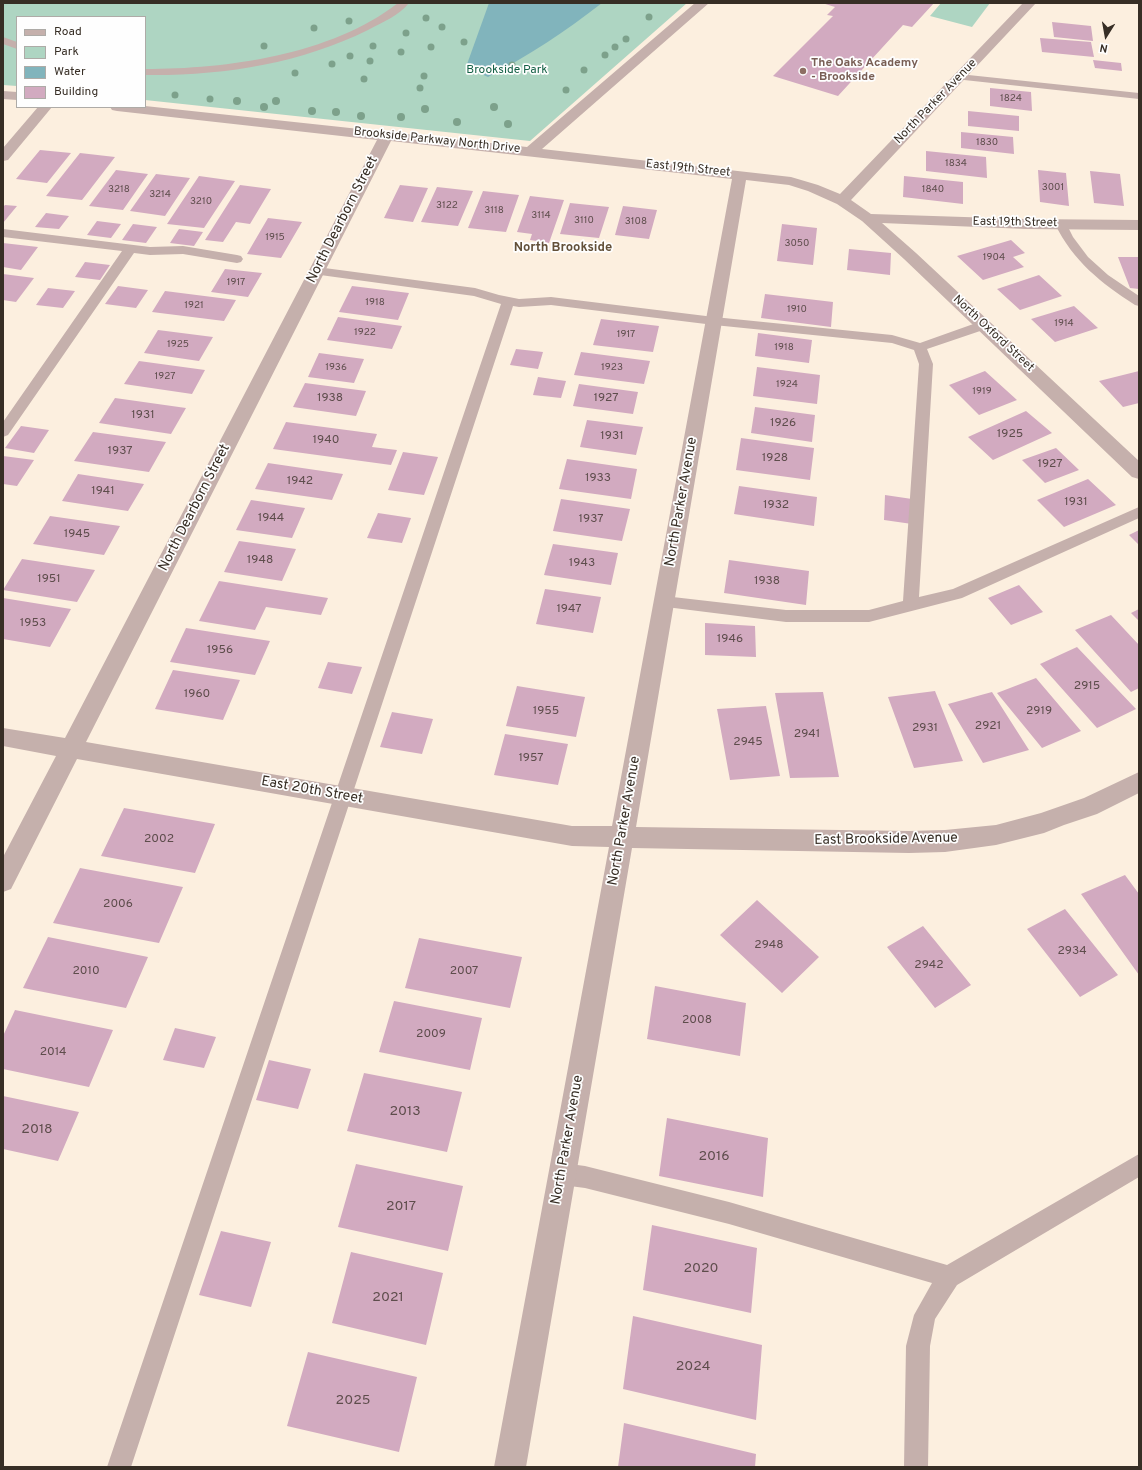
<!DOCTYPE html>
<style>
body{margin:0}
#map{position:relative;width:1142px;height:1470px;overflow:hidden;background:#fcefdf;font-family:Overpass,sans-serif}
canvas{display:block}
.frame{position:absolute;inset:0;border:4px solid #372e25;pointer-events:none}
.legend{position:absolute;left:16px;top:16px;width:130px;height:92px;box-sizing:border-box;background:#fefefe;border:1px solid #aeaba7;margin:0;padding:5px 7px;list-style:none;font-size:12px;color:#372e25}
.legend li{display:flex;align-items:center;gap:8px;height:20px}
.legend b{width:20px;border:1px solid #aeaba7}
.north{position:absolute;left:1086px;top:16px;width:40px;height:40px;-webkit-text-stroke:3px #fefefe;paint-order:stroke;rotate:191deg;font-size:11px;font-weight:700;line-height:16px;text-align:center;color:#372e25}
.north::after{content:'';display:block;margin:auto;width:14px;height:18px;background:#372e25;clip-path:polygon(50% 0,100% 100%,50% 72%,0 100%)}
</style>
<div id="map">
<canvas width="1142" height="1470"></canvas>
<div class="frame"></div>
<ul class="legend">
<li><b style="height:5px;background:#c5b0ac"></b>Road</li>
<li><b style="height:11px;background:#aed5c2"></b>Park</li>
<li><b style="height:11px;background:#81b4bc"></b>Water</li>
<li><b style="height:11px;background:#d2aac0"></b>Building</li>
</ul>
<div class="north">N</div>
</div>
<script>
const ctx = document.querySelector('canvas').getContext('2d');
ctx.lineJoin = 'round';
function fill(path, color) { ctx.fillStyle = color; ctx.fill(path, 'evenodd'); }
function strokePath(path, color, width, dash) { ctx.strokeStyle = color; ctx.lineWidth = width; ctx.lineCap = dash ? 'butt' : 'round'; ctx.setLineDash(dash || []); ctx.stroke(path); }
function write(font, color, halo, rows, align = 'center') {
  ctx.font = font + ' Overpass,sans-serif'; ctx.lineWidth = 3.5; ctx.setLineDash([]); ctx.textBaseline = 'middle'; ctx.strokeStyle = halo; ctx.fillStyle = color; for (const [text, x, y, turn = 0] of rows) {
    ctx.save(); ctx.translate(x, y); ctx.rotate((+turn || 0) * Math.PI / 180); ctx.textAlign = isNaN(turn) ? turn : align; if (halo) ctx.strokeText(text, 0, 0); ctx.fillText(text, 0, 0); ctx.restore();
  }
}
fill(new Path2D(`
 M 3,3 L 687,3 L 530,141 L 145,100 L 145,17 L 17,17 L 17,86 L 3,85 Z
 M 941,3 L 990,3 L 972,27 L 930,16 Z`), '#aed5c2');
fill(new Path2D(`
 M 489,3 L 602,3 C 566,31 528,56 488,77 L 466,67 Z`), '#81b4bc');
fill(new Path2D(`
 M 822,3 L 934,3 L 912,27 L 903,25 L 838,96 L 773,76 L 833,16 L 827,15 L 835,7 Z
 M 1052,22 L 1091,26 L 1093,41 L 1054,37 Z
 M 1040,38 L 1091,42 L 1094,57 L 1042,52 Z
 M 1093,60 L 1121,63 L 1122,71 L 1095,68 Z
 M 990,88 L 1031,92 L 1032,111 L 990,106 Z
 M 968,111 L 1019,116 L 1019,131 L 968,126 Z
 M 961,132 L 1013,137 L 1014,154 L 961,148 Z
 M 40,150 L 71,153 L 47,183 L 16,179 Z
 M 926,151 L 986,157 L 987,178 L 926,171 Z
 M 80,153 L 115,157 L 82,200 L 46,196 Z
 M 116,170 L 148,174 L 123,210 L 89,206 Z
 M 1038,170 L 1066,173 L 1069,206 L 1040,202 Z
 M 1090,171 L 1120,174 L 1124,206 L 1094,203 Z
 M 156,174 L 190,178 L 165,216 L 130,211 Z
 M 199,176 L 235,181 L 204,228 L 167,224 Z
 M 904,176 L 963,182 L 963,204 L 903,197 Z
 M 240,185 L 271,189 L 250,224 L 236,222 L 223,242 L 205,240 Z
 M 400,185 L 428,188 L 413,222 L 384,218 Z
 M 437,187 L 473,191 L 458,226 L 421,222 Z
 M 483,191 L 519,195 L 506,232 L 468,228 Z
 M 530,196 L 564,200 L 549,243 L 530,240 L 532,234 L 517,232 Z
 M 570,203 L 609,207 L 599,238 L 560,234 Z
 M 5,205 L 17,206 L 3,223 L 3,207 Z
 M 623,206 L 657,210 L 649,239 L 615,235 Z
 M 46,213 L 69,216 L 59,229 L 35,227 Z
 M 268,218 L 302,222 L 281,258 L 247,254 Z
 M 97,221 L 121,224 L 111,238 L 87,235 Z
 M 133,224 L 157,227 L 146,243 L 122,240 Z
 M 782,224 L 817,228 L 813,265 L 777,261 Z
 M 179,229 L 203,232 L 194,246 L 170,243 Z
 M 1011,240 L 1025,253 L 1013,257 L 1024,267 L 983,280 L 957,256 Z
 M 3,243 L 38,247 L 21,270 L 3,267 Z
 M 849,249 L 891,253 L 890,275 L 847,270 Z
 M 1118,257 L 1139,257 L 1139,289 L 1130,288 Z
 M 85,262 L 110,265 L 100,280 L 75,277 Z
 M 225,269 L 262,273 L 248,297 L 211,292 Z
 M 3,274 L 34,278 L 16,302 L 3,300 Z
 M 1039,275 L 1062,296 L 1020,310 L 997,289 Z
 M 118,286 L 148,290 L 136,308 L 105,304 Z
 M 352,286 L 409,293 L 398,320 L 339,312 Z
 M 48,288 L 75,291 L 63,308 L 36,305 Z
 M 165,291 L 236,300 L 224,321 L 152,312 Z
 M 765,294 L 833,302 L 831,327 L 761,318 Z
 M 1074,306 L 1098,328 L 1055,342 L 1031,319 Z
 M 338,317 L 402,326 L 392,349 L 327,340 Z
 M 601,319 L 659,326 L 653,352 L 593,345 Z
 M 158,330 L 213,337 L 199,361 L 144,353 Z
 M 758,333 L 812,340 L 809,363 L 755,356 Z
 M 516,349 L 543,352 L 538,369 L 510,365 Z
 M 581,352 L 650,361 L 644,384 L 574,375 Z
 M 319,353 L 364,359 L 354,383 L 308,377 Z
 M 139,361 L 205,370 L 192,394 L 124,384 Z
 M 757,367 L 820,375 L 817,404 L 753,396 Z
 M 985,371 L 1017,400 L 979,415 L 949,385 Z
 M 1139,371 L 1139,403 L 1123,407 L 1099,381 Z
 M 538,377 L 566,381 L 561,398 L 533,395 Z
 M 305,383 L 366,391 L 356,416 L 293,407 Z
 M 579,384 L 638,392 L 633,414 L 573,406 Z
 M 115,398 L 186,408 L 171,434 L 99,423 Z
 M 755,407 L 815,415 L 812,442 L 751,433 Z
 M 1026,411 L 1052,433 L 993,460 L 968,437 Z
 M 587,420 L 643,427 L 636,455 L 580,447 Z
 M 286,422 L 377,434 L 372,447 L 397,450 L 391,465 L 273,449 Z
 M 21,426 L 49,430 L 34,453 L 5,448 Z
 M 93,432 L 166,442 L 149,472 L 74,461 Z
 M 741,438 L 814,448 L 810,480 L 736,470 Z
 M 1056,448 L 1079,470 L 1045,483 L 1022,460 Z
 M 403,452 L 438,457 L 424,495 L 388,490 Z
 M 3,456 L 34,460 L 17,486 L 3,484 Z
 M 567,459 L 637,469 L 631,499 L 559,489 Z
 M 268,463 L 343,474 L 332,500 L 255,489 Z
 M 78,474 L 144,484 L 128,511 L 62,501 Z
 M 1088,479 L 1116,505 L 1064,527 L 1037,500 Z
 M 739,486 L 817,497 L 814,526 L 734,514 Z
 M 885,495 L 912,499 L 912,524 L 884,520 Z
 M 561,499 L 630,509 L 622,541 L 553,531 Z
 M 251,500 L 305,508 L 292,538 L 236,530 Z
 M 378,513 L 411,518 L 402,543 L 367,538 Z
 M 50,516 L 120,526 L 104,555 L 33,544 Z
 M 1139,530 L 1139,545 L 1129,535 Z
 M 239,541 L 296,549 L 282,581 L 224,572 Z
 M 553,544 L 618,553 L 611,585 L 544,575 Z
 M 22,559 L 95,570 L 77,602 L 3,590 Z
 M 729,560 L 809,571 L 806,605 L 724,593 Z
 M 219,581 L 328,598 L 321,615 L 266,607 L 255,630 L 199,621 Z
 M 1019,585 L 1043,612 L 1011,625 L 988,598 Z
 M 545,589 L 601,597 L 593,633 L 536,624 Z
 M 3,598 L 71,609 L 50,647 L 3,639 Z
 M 1139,609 L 1139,621 L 1131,613 Z
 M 1111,615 L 1139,645 L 1139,688 L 1131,692 L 1075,630 Z
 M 705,623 L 755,626 L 756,657 L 705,655 Z
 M 186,628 L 270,641 L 255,675 L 170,662 Z
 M 1077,647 L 1136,709 L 1097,728 L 1040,664 Z
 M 328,662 L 362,667 L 352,694 L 318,688 Z
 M 173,670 L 240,680 L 223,720 L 155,709 Z
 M 1036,678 L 1081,731 L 1042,748 L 997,693 Z
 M 517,686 L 585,697 L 576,737 L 506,726 Z
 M 935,691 L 963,761 L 914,768 L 888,697 Z
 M 823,692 L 839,777 L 790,778 L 775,693 Z
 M 992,692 L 1029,750 L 983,763 L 948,704 Z
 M 766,706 L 780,776 L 730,780 L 717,709 Z
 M 392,712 L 433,719 L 422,754 L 380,747 Z
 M 505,734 L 568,744 L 558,785 L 494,775 Z
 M 124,808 L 215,824 L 195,873 L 101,856 Z
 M 80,868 L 183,887 L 159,943 L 53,923 Z
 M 1125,875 L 1139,894 L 1139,975 L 1081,894 Z
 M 757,900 L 819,957 L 782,993 L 720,935 Z
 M 1065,909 L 1118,975 L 1080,997 L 1027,929 Z
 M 923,926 L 971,985 L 935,1008 L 887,947 Z
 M 48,937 L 148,957 L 126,1008 L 23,988 Z
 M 419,938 L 522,957 L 510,1008 L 405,988 Z
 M 655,986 L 746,1003 L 740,1056 L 647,1039 Z
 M 394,1001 L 482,1018 L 470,1070 L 379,1052 Z
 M 15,1010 L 113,1030 L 89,1087 L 3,1069 L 3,1036 Z
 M 175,1028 L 216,1037 L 204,1068 L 163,1060 Z
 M 269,1060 L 311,1069 L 298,1109 L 256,1100 Z
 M 364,1073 L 462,1092 L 447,1152 L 347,1131 Z
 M 3,1096 L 79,1112 L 58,1161 L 3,1149 Z
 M 667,1118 L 768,1138 L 763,1197 L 659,1176 Z
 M 356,1164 L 463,1186 L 448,1251 L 338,1227 Z
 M 652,1225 L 757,1248 L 751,1313 L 643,1290 Z
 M 221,1231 L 271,1242 L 251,1307 L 199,1295 Z
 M 351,1252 L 443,1273 L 426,1345 L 332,1323 Z
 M 633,1316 L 762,1345 L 756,1420 L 623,1389 Z
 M 308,1352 L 417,1377 L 399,1452 L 287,1426 Z
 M 624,1423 L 756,1454 L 755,1467 L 618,1467 Z`), '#d2aac0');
fill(new Path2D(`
 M 398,3 L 409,3 C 400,15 381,23 368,30 C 299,64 222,76 145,75 L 145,69 C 227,69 331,55 398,3 Z
 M 3,37 L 17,42 L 17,49 L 3,44 Z
 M 959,74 L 1139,93 L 1139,99 L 955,79 L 954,77 Z
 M 1061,220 L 1065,221 L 1073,237 L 1088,257 L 1108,275 L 1139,296 L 1139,306 L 1135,305 C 1101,283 1073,261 1055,224 L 1057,221 Z
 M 3,229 L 150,247 L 183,246 L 237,255 L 241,256 L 243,259 L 241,262 L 237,263 L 183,254 L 150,255 L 134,253 L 8,435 L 3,437 L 3,422 L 122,251 L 3,237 Z
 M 317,267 L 475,288 L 499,295 L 519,299 L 551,297 L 714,317 L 892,335 L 920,343 L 979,322 L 984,321 L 989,322 L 990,325 L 989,328 L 927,349 L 933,364 L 919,597 L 953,589 L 1139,507 L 1139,518 L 962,598 L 869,622 L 786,622 L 658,606 L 656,602 L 658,598 L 664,596 L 786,610 L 869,610 L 903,601 L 919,364 L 914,350 L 892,343 L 714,325 L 551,305 L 519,307 L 513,306 L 131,1467 L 107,1467 L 501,304 L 474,296 L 313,274 L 311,271 L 313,268 Z
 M 1139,1154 L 1139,1177 L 957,1285 L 935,1319 L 930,1346 L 928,1467 L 904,1467 L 906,1346 L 914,1315 L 932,1283 L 729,1224 L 585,1188 L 562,1185 L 554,1182 L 551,1174 L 554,1166 L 562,1163 L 585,1166 L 729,1202 L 947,1265 Z`), '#c5b0ac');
fill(new Path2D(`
 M 695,3 L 709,3 L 542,149 L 791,177 L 818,185 L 840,194 L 1023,3 L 1036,3 L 851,200 L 871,214 L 1026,219 L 1139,220 L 1139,230 L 1026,229 L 882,223 L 916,253 L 1139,461 L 1139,479 L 1132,477 L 904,259 L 862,221 L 837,204 L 808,191 L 789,185 L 746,180 L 636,827 L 909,831 L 945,830 L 996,825 L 1041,813 L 1084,798 L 1139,772 L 1139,793 L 1097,814 L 1064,825 L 1044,833 L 996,845 L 945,852 L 909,853 L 632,848 L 526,1467 L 494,1467 L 609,847 L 572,846 L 77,759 L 11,889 L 3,892 L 3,857 L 56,756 L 3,746 L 3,728 L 65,738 L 377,140 L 117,111 L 112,110 L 110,107 L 145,106 L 527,147 ZM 391,141 L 732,179 L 612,826 L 572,826 L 86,742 Z
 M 3,91 L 17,92 L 17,100 L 3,99 Z
 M 38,107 L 52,107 L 8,160 L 3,161 L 3,148 Z`), '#c5b0ac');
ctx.fillStyle = '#7da18b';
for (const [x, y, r] of [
 [649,17,3.5],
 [426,18,3.5],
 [349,21,3.5],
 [442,27,3.5],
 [314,28,3.5],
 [406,33,3.5],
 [626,39,3.5],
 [464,42,3.5],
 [264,46,3.5],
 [373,46,3.5],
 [431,47,3.5],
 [615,47,3.5],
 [401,52,3.5],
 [605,55,3.5],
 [350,56,3.5],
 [370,61,3.5],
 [332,64,3.5],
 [512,65,3.5],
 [584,70,3.5],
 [295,73,3.5],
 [424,76,3.5],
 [364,79,3.5],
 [420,88,3.5],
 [566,90,3.5],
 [175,95,3.5],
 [210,99,3.5],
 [237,101,4],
 [276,101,4],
 [264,107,4],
 [494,107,4],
 [425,109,4],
 [312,111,4],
 [336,112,4],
 [361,116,4],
 [401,117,4],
 [457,122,4],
 [508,124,4]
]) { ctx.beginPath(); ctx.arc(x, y, r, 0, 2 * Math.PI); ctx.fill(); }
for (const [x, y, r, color] of [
 [803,71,4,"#8d6e63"]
]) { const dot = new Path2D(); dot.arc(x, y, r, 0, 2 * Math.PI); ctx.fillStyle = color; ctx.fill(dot); strokePath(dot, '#fefefe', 1.5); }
write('10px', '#5e4d4c', null, [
 ["1824",1011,99],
 ["1830",987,143],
 ["1834",956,164],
 ["3001",1053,188],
 ["3218",119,190],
 ["1840",933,190],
 ["3214",160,195],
 ["3210",201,202],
 ["3122",447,206],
 ["3118",494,211],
 ["3114",541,216],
 ["3110",584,221],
 ["3108",636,222],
 ["1915",275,238],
 ["3050",797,244],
 ["1904",994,258],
 ["1917",236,283],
 ["1918",375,303],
 ["1921",194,306],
 ["1910",797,310],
 ["1914",1064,324],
 ["1922",365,333],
 ["1917",626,335],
 ["1925",178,345],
 ["1918",784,348],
 ["1936",336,368],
 ["1923",612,368],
 ["1927",165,377],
 ["1924",787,385],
 ["1919",982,392]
]);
write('bold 12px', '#785e54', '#fefefe', [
 ["The Oaks Academy",811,64],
 ["- Brookside",811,78]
], 'left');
write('12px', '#156146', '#fefefe', [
 ["Brookside Park",507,71]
]);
write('12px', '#372e25', '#fefefe', [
 ["North Parker Avenue",936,102,-46],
 ["Brookside Parkway North Drive",437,141,6],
 ["East 19th Street",688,169,6],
 ["East 19th Street",1015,223,1],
 ["North Oxford Street",993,334,43]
]);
write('12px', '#5e4d4c', null, [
 ["1938",330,399],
 ["1927",606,399],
 ["1931",143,416],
 ["1926",783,424],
 ["1925",1010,435],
 ["1931",612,437],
 ["1940",326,441],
 ["1937",120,452],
 ["1928",775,459],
 ["1927",1050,465],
 ["1933",598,479],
 ["1942",300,482],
 ["1941",103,492],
 ["1931",1076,503],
 ["1932",776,506],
 ["1944",271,519],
 ["1937",591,520],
 ["1945",77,535],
 ["1948",260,561],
 ["1943",582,564],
 ["1951",49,580],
 ["1938",767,582],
 ["1947",569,610],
 ["1953",33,624],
 ["1946",730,640],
 ["1956",220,651],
 ["2915",1087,687],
 ["1960",197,695],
 ["1955",546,712],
 ["2919",1039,712],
 ["2921",988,727],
 ["2931",925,729],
 ["2941",807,735],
 ["2945",748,743],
 ["1957",531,759],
 ["2002",159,840],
 ["2006",118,905],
 ["2948",769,946],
 ["2934",1072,952],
 ["2942",929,966],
 ["2010",86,972],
 ["2007",464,972],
 ["2008",697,1021],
 ["2009",431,1035],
 ["2014",53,1053]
]);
write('bold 13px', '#625039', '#fefefe', [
 ["North Brookside",563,248]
]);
write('14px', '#372e25', '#fefefe', [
 ["North Dearborn Street",343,220,-63],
 ["North Parker Avenue",682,502,-80],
 ["North Dearborn Street",195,508,-63],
 ["East 20th Street",312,791,10],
 ["North Parker Avenue",625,821,-80],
 ["East Brookside Avenue",886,840,-1],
 ["North Parker Avenue",568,1140,-80]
]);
write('14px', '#5e4d4c', null, [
 ["2013",405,1112],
 ["2018",37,1130],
 ["2016",714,1157],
 ["2017",401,1207],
 ["2020",701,1269],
 ["2021",388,1298],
 ["2024",693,1367],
 ["2025",353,1401]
]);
</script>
